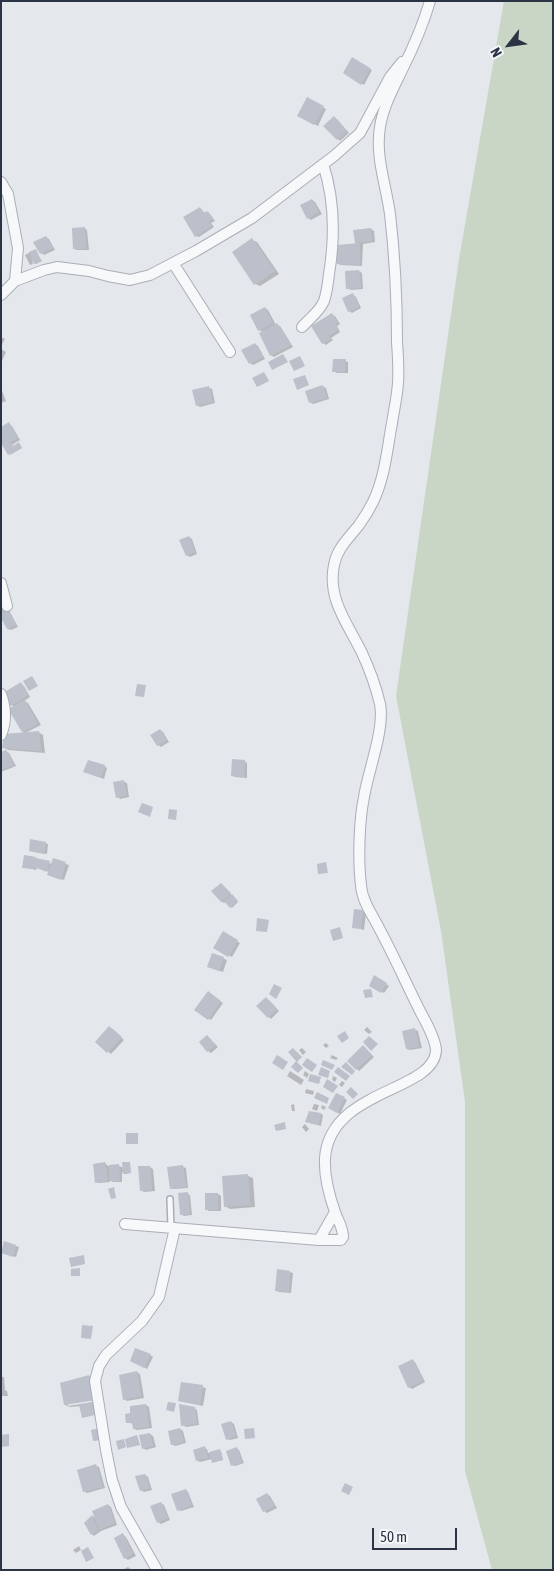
<!DOCTYPE html>
<style>
body{margin:0}
#map{position:relative;width:554px;height:1571px;overflow:hidden;background:#e4e7ec;font-family:"Asap Condensed",sans-serif}
canvas{display:block}
.frame{position:absolute;inset:0;border:2px solid #2b3445;pointer-events:none}
.north{position:absolute;left:484px;top:20px;width:50px;height:50px;-webkit-text-stroke:4px #f4f6f9;paint-order:stroke;rotate:240deg;font-size:14px;font-weight:700;line-height:20px;text-align:center;color:#2b3445}
.north::after{content:'';display:block;margin:auto;width:18px;height:22px;background:#2b3445;clip-path:polygon(50% 0,100% 100%,50% 72%,0 100%)}
.scale{position:absolute;left:372px;top:1528px;width:85px;height:22px;box-sizing:border-box;border:2px solid #2b3445;border-top:0;padding-left:6px;font-size:15px;line-height:18px;white-space:nowrap;color:#2b3445;-webkit-text-stroke:4px #f4f6f9;paint-order:stroke}
</style>
<div id="map">
<canvas width="554" height="1571"></canvas>
<div class="frame"></div>
<div class="north">N</div>
<div class="scale">50 m</div>
</div>
<script>
const ctx = document.querySelector('canvas').getContext('2d');
ctx.lineJoin = 'round';
function fill(path, color) { ctx.fillStyle = color; ctx.fill(path, 'evenodd'); }
function strokePath(path, color, width, dash) { ctx.strokeStyle = color; ctx.lineWidth = width; ctx.lineCap = dash ? 'butt' : 'round'; ctx.setLineDash(dash || []); ctx.stroke(path); }
fill(new Path2D(`
 M 504,1 L 553,1 L 553,1570 L 492,1570 L 465,1471 L 465,1102 L 441,931 L 396,696 L 459,259 Z`), '#c9d6c5');
fill(new Path2D(`
 M 352,59 L 372,70 L 364,85 L 345,73 Z
 M 307,99 L 326,109 L 318,126 L 299,116 Z
 M 337,119 L 349,133 L 340,141 L 338,139 Z
 M 312,200 L 315,202 L 322,214 L 311,220 L 308,218 Z
 M 200,208 L 205,213 L 208,212 L 210,214 L 215,221 L 211,223 L 214,227 L 199,237 L 196,236 Z
 M 84,228 L 87,230 L 89,250 L 77,250 L 74,249 Z
 M 371,229 L 374,231 L 375,242 L 363,244 L 362,266 L 341,265 L 338,264 L 356,245 L 355,231 Z
 M 46,237 L 49,239 L 55,250 L 44,255 L 41,253 Z
 M 252,240 L 257,242 L 279,274 L 260,286 L 255,284 Z
 M 35,250 L 42,261 L 36,264 L 32,261 L 33,264 L 30,265 L 25,255 Z
 M 359,271 L 362,273 L 363,289 L 351,290 L 348,288 Z
 M 353,295 L 356,297 L 361,308 L 352,313 L 349,311 Z
 M 265,308 L 268,310 L 276,325 L 280,326 L 293,347 L 274,357 L 271,355 L 263,332 L 259,330 Z
 M 332,315 L 335,316 L 340,324 L 337,326 L 340,332 L 331,338 L 333,340 L 326,345 L 323,343 Z
 M 1,337 L 5,339 L 2,344 L 1,343 Z
 M 255,344 L 258,346 L 265,359 L 253,365 L 250,363 Z
 M 1,349 L 6,352 L 2,361 L 1,361 Z
 M 345,361 L 348,362 L 348,373 L 337,373 L 334,371 Z
 M 323,387 L 326,388 L 329,399 L 313,404 L 310,402 Z
 M 1,388 L 6,401 L 1,403 Z
 M 209,388 L 212,389 L 215,403 L 200,407 L 197,405 Z
 M 9,424 L 12,426 L 20,440 L 12,445 L 13,447 L 20,444 L 22,448 L 10,455 Z
 M 189,537 L 192,539 L 197,554 L 190,557 L 187,555 Z
 M 4,601 L 18,627 L 11,630 L 8,629 Z
 M 21,684 L 24,686 L 30,697 L 24,701 L 28,703 L 41,725 L 25,733 L 22,731 L 15,707 L 11,705 Z
 M 160,730 L 163,732 L 169,742 L 161,747 L 158,745 Z
 M 38,732 L 43,735 L 45,753 L 8,750 L 3,747 Z
 M 6,751 L 9,753 L 16,766 L 1,772 L 1,753 Z
 M 244,761 L 247,763 L 247,778 L 235,777 L 232,775 Z
 M 104,766 L 107,768 L 104,779 L 88,773 Z
 M 124,782 L 127,783 L 129,797 L 120,799 L 118,797 Z
 M 45,843 L 48,844 L 47,854 L 30,851 Z
 M 25,856 L 52,864 L 53,860 L 69,865 L 64,880 L 52,876 L 50,872 L 37,867 L 36,870 L 23,867 Z
 M 221,884 L 238,902 L 232,908 L 226,902 L 224,903 L 221,901 Z
 M 356,910 L 366,913 L 364,930 L 354,927 Z
 M 223,933 L 240,943 L 232,957 L 215,948 Z
 M 213,954 L 227,960 L 223,972 L 212,968 Z
 M 375,977 L 389,986 L 384,993 L 371,985 Z
 M 211,995 L 223,1003 L 211,1020 L 208,1018 Z
 M 269,1000 L 279,1011 L 271,1019 L 269,1017 Z
 M 367,1027 L 372,1032 L 369,1034 L 364,1030 Z
 M 113,1029 L 124,1040 L 111,1054 L 97,1042 Z
 M 415,1030 L 418,1031 L 422,1048 L 410,1050 L 407,1049 Z
 M 207,1036 L 218,1047 L 211,1053 L 208,1051 Z
 M 326,1043 L 329,1046 L 326,1048 L 323,1045 Z
 M 363,1046 L 374,1057 L 359,1071 L 357,1069 Z
 M 302,1048 L 306,1052 L 303,1055 L 299,1050 Z
 M 332,1055 L 338,1058 L 336,1060 L 330,1058 Z
 M 290,1071 L 304,1080 L 301,1085 L 287,1076 Z
 M 305,1071 L 309,1074 L 307,1078 L 303,1075 Z
 M 333,1076 L 337,1078 L 335,1082 L 332,1080 Z
 M 342,1081 L 345,1083 L 342,1087 L 339,1085 Z
 M 306,1089 L 314,1091 L 313,1095 L 305,1093 Z
 M 337,1094 L 347,1100 L 340,1114 L 329,1108 Z
 M 294,1104 L 295,1111 L 292,1111 L 291,1105 Z
 M 314,1104 L 319,1105 L 317,1111 L 312,1109 Z
 M 322,1105 L 326,1107 L 324,1110 L 321,1108 Z
 M 321,1114 L 323,1115 L 321,1126 L 306,1122 Z
 M 305,1124 L 309,1129 L 306,1132 L 302,1127 Z
 M 105,1163 L 108,1166 L 119,1166 L 124,1168 L 129,1163 L 131,1173 L 125,1174 L 122,1172 L 122,1182 L 113,1182 L 110,1180 L 110,1182 L 99,1183 L 96,1182 Z
 M 150,1167 L 153,1169 L 155,1191 L 144,1192 L 141,1190 Z
 M 183,1167 L 186,1168 L 188,1188 L 174,1189 L 171,1188 Z
 M 248,1176 L 253,1178 L 255,1207 L 230,1209 L 225,1206 Z
 M 187,1194 L 190,1195 L 192,1215 L 184,1216 L 181,1214 Z
 M 218,1194 L 221,1196 L 221,1211 L 209,1211 L 206,1209 Z
 M 16,1246 L 19,1247 L 16,1257 L 2,1253 Z
 M 290,1272 L 293,1273 L 291,1293 L 279,1292 L 276,1290 Z
 M 150,1355 L 153,1357 L 147,1369 L 131,1360 Z
 M 413,1361 L 415,1362 L 425,1382 L 412,1389 L 409,1387 Z
 M 137,1372 L 140,1374 L 144,1398 L 127,1401 L 124,1399 Z
 M 89,1376 L 94,1379 L 68,1404 L 68,1406 L 99,1401 L 97,1413 L 84,1416 L 81,1406 L 70,1407 L 65,1405 Z
 M 1,1377 L 4,1377 L 5,1390 L 7,1391 L 8,1396 L 1,1396 Z
 M 182,1383 L 206,1388 L 203,1406 L 179,1401 Z
 M 146,1405 L 149,1407 L 152,1428 L 137,1430 L 134,1429 L 133,1424 L 128,1422 Z
 M 194,1408 L 197,1410 L 199,1425 L 186,1427 L 183,1425 Z
 M 231,1422 L 234,1424 L 238,1438 L 230,1440 L 227,1439 Z
 M 180,1429 L 183,1431 L 186,1443 L 175,1446 L 172,1444 Z
 M 150,1434 L 153,1436 L 156,1447 L 146,1450 L 143,1448 Z
 M 204,1448 L 207,1449 L 208,1453 L 221,1451 L 223,1460 L 214,1462 L 212,1459 L 200,1462 L 198,1461 Z
 M 236,1448 L 239,1450 L 244,1463 L 235,1466 L 232,1465 Z
 M 96,1466 L 99,1467 L 105,1488 L 87,1493 L 84,1491 Z
 M 145,1475 L 148,1477 L 152,1490 L 144,1492 L 141,1490 Z
 M 186,1490 L 188,1492 L 194,1507 L 181,1511 L 178,1510 Z
 M 267,1494 L 270,1496 L 277,1508 L 267,1513 L 264,1511 Z
 M 161,1503 L 164,1505 L 170,1520 L 161,1524 L 158,1522 Z
 M 108,1505 L 111,1507 L 117,1525 L 101,1531 L 94,1536 L 92,1534 L 85,1523 L 92,1516 L 96,1518 Z
 M 123,1535 L 126,1537 L 136,1556 L 128,1560 L 125,1558 Z
 M 79,1546 L 81,1550 L 76,1553 L 73,1550 Z
 M 128,1567 L 132,1570 L 122,1570 Z`), '#0003');
fill(new Path2D(`
 M 352,57 L 370,68 L 361,85 L 343,73 Z
 M 307,97 L 324,106 L 314,125 L 297,116 Z
 M 334,116 L 347,131 L 337,140 L 323,126 Z
 M 312,199 L 319,212 L 307,219 L 300,205 Z
 M 200,207 L 204,213 L 207,211 L 213,219 L 209,221 L 212,226 L 195,237 L 183,217 Z
 M 85,227 L 86,249 L 73,249 L 72,228 Z
 M 371,228 L 372,241 L 355,243 L 353,230 Z
 M 46,236 L 53,248 L 40,254 L 33,242 Z
 M 252,238 L 275,271 L 254,285 L 232,252 Z
 M 360,243 L 360,265 L 337,264 L 337,245 Z
 M 36,249 L 41,261 L 34,264 L 29,252 Z
 M 359,270 L 361,288 L 346,289 L 345,271 Z
 M 353,293 L 359,307 L 348,312 L 342,298 Z
 M 265,307 L 273,323 L 258,331 L 250,315 Z
 M 332,313 L 338,323 L 335,324 L 338,330 L 329,336 L 331,339 L 322,344 L 311,326 Z
 M 277,323 L 291,345 L 270,356 L 259,333 Z
 M 255,343 L 263,357 L 249,364 L 241,350 Z
 M 283,354 L 288,362 L 272,370 L 268,362 Z
 M 300,356 L 305,366 L 294,371 L 289,361 Z
 M 333,359 L 346,359 L 345,372 L 332,372 Z
 M 264,372 L 269,381 L 257,387 L 252,378 Z
 M 305,375 L 309,385 L 297,390 L 293,379 Z
 M 323,385 L 327,398 L 309,403 L 305,391 Z
 M 209,386 L 213,402 L 196,406 L 192,390 Z
 M 9,422 L 18,438 L 10,442 L 13,446 L 19,442 L 21,448 L 8,455 L 1,443 L 1,427 Z
 M 189,536 L 195,552 L 186,556 L 179,540 Z
 M 1,597 L 16,625 L 7,629 L 1,618 Z
 M 32,676 L 38,686 L 29,691 L 23,681 Z
 M 21,682 L 28,695 L 10,706 L 3,693 Z
 M 137,684 L 146,685 L 144,697 L 135,696 Z
 M 25,700 L 38,724 L 22,732 L 8,709 Z
 M 160,729 L 167,740 L 157,746 L 150,735 Z
 M 39,731 L 41,751 L 2,748 L 4,734 Z
 M 6,750 L 14,765 L 1,770 L 1,752 Z
 M 232,759 L 245,760 L 244,777 L 231,776 Z
 M 88,760 L 105,765 L 101,778 L 83,772 Z
 M 124,780 L 127,796 L 116,798 L 113,782 Z
 M 142,803 L 153,807 L 150,817 L 138,812 Z
 M 169,809 L 177,810 L 176,820 L 168,819 Z
 M 30,839 L 46,842 L 44,854 L 29,851 Z
 M 24,855 L 36,857 L 34,865 L 36,858 L 50,861 L 47,872 L 34,867 L 33,869 L 22,868 Z
 M 53,858 L 66,862 L 61,880 L 47,875 Z
 M 326,862 L 328,873 L 318,874 L 317,864 Z
 M 221,883 L 231,893 L 221,902 L 211,891 Z
 M 232,894 L 238,901 L 230,908 L 224,901 Z
 M 354,909 L 363,910 L 361,929 L 352,928 Z
 M 257,918 L 269,920 L 267,932 L 256,931 Z
 M 340,927 L 343,938 L 333,941 L 330,930 Z
 M 223,931 L 238,940 L 228,957 L 213,948 Z
 M 212,953 L 224,957 L 219,971 L 207,967 Z
 M 374,975 L 387,983 L 381,993 L 369,986 Z
 M 274,984 L 282,988 L 276,999 L 269,994 Z
 M 371,989 L 373,997 L 365,998 L 363,990 Z
 M 208,991 L 221,1001 L 208,1020 L 194,1010 Z
 M 266,997 L 277,1009 L 268,1018 L 256,1006 Z
 M 109,1026 L 122,1037 L 107,1053 L 95,1042 Z
 M 415,1028 L 419,1047 L 406,1049 L 402,1031 Z
 M 345,1031 L 349,1038 L 342,1043 L 337,1036 Z
 M 207,1035 L 216,1045 L 207,1052 L 199,1042 Z
 M 369,1036 L 378,1044 L 371,1051 L 363,1042 Z
 M 363,1045 L 372,1055 L 356,1070 L 347,1061 Z
 M 293,1048 L 302,1057 L 297,1062 L 303,1068 L 298,1073 L 291,1067 L 296,1061 L 288,1052 Z
 M 277,1055 L 288,1062 L 283,1070 L 272,1063 Z
 M 307,1058 L 317,1065 L 312,1072 L 302,1065 Z
 M 323,1060 L 335,1065 L 332,1070 L 321,1065 Z
 M 346,1062 L 355,1071 L 352,1075 L 341,1067 Z
 M 321,1067 L 330,1071 L 328,1078 L 318,1075 Z
 M 338,1067 L 350,1076 L 346,1081 L 334,1072 Z
 M 310,1074 L 321,1077 L 319,1084 L 308,1081 Z
 M 327,1079 L 338,1086 L 333,1093 L 323,1087 Z
 M 351,1087 L 358,1094 L 353,1099 L 346,1092 Z
 M 317,1092 L 329,1098 L 327,1104 L 314,1098 Z
 M 336,1093 L 345,1097 L 337,1113 L 328,1108 Z
 M 309,1111 L 321,1113 L 319,1125 L 305,1122 Z
 M 285,1122 L 286,1129 L 276,1131 L 274,1125 Z
 M 126,1133 L 138,1133 L 138,1144 L 126,1144 Z
 M 105,1162 L 108,1181 L 95,1183 L 93,1164 Z
 M 122,1162 L 130,1162 L 131,1173 L 123,1174 Z
 M 119,1164 L 120,1181 L 109,1181 L 109,1165 Z
 M 183,1165 L 186,1187 L 170,1189 L 167,1167 Z
 M 138,1166 L 150,1166 L 152,1190 L 140,1191 Z
 M 248,1174 L 250,1205 L 224,1207 L 222,1176 Z
 M 114,1187 L 116,1198 L 111,1199 L 108,1189 Z
 M 188,1192 L 190,1214 L 180,1215 L 178,1193 Z
 M 205,1193 L 218,1193 L 218,1210 L 205,1210 Z
 M 4,1241 L 16,1245 L 13,1257 L 1,1253 Z
 M 84,1255 L 85,1264 L 71,1267 L 69,1258 Z
 M 80,1268 L 80,1276 L 71,1276 L 71,1269 Z
 M 277,1269 L 290,1271 L 289,1292 L 275,1291 Z
 M 82,1325 L 93,1326 L 91,1339 L 81,1338 Z
 M 135,1348 L 151,1354 L 144,1368 L 130,1361 Z
 M 413,1359 L 423,1381 L 408,1388 L 398,1366 Z
 M 137,1371 L 141,1396 L 123,1400 L 119,1375 Z
 M 89,1375 L 96,1400 L 64,1405 L 60,1383 Z
 M 181,1382 L 203,1385 L 200,1405 L 178,1401 Z
 M 92,1402 L 95,1415 L 82,1418 L 79,1405 Z
 M 168,1402 L 176,1403 L 174,1412 L 166,1410 Z
 M 146,1404 L 149,1427 L 133,1429 L 132,1423 L 126,1423 L 125,1414 L 130,1413 L 130,1406 Z
 M 179,1404 L 195,1407 L 197,1424 L 181,1426 Z
 M 231,1421 L 236,1436 L 226,1440 L 221,1424 Z
 M 100,1428 L 102,1440 L 93,1441 L 91,1430 Z
 M 180,1428 L 184,1442 L 171,1445 L 168,1431 Z
 M 254,1428 L 255,1438 L 245,1439 L 244,1429 Z
 M 150,1433 L 153,1446 L 142,1449 L 139,1435 Z
 M 9,1434 L 9,1446 L 1,1447 L 1,1435 Z
 M 137,1435 L 140,1445 L 127,1448 L 125,1439 Z
 M 124,1439 L 126,1447 L 118,1450 L 116,1441 Z
 M 205,1446 L 208,1458 L 196,1461 L 193,1450 Z
 M 237,1447 L 242,1462 L 231,1466 L 226,1451 Z
 M 220,1449 L 223,1460 L 212,1463 L 209,1452 Z
 M 96,1464 L 103,1487 L 83,1492 L 77,1470 Z
 M 145,1474 L 150,1488 L 140,1491 L 135,1476 Z
 M 345,1483 L 353,1487 L 349,1495 L 341,1491 Z
 M 186,1489 L 192,1505 L 177,1511 L 171,1494 Z
 M 267,1493 L 275,1506 L 263,1512 L 256,1499 Z
 M 161,1502 L 168,1518 L 157,1523 L 150,1506 Z
 M 108,1504 L 115,1523 L 99,1530 L 92,1511 Z
 M 92,1515 L 98,1531 L 91,1535 L 84,1523 Z
 M 123,1533 L 133,1554 L 124,1559 L 114,1538 Z
 M 88,1547 L 94,1558 L 86,1562 L 81,1551 Z`), '#bbc0ca');
const lane = new Path2D(`
 M 170,1199 L 171,1228`);
const street = new Path2D(`
 M 1,182 L 8,194 L 18,248 L 15,281
 M 173,263 L 230,352
 M 1,295 L 15,281 L 44,270 L 57,267 L 89,271 L 108,276 L 130,280 L 150,275 L 196,251 L 252,218 L 334,156 L 360,133 L 390,77 L 402,62
 M 302,327 C 309,319 320,311 324,301 C 327,292 328,283 329,274 C 335,237 335,200 323,164
 M 1,583 L 7,606
 M 1,694 C 6,708 7,721 1,735
 M 125,1224 L 319,1240 L 341,1240 L 343,1237 C 343,1227 338,1221 335,1212 C 329,1195 324,1176 325,1158 C 330,1089 433,1092 436,1051 C 436,1041 426,1022 421,1013 C 407,985 394,956 379,928 C 372,914 362,901 361,885 C 358,861 359,821 364,797 C 368,771 385,729 380,704 C 376,687 369,668 362,653 C 348,624 327,599 334,565 C 337,548 349,538 359,525 C 364,518 369,510 373,502 C 385,477 387,450 392,423 C 394,410 397,397 398,383 C 399,370 398,356 397,342 C 397,299 395,257 390,214 C 386,185 375,156 380,127 C 383,107 393,89 402,70 C 413,48 423,25 430,1
 M 319,1240 L 335,1212
 M 157,1570 L 121,1507 L 112,1480 L 106,1450 L 95,1381 L 99,1366 L 106,1355 L 142,1321 L 159,1297 L 175,1228`);
strokePath(lane, '#a9aeb7', 8);
strokePath(street, '#a9aeb7', 12);
strokePath(lane, '#f7f8fa', 5);
strokePath(street, '#f7f8fa', 10);
</script>
